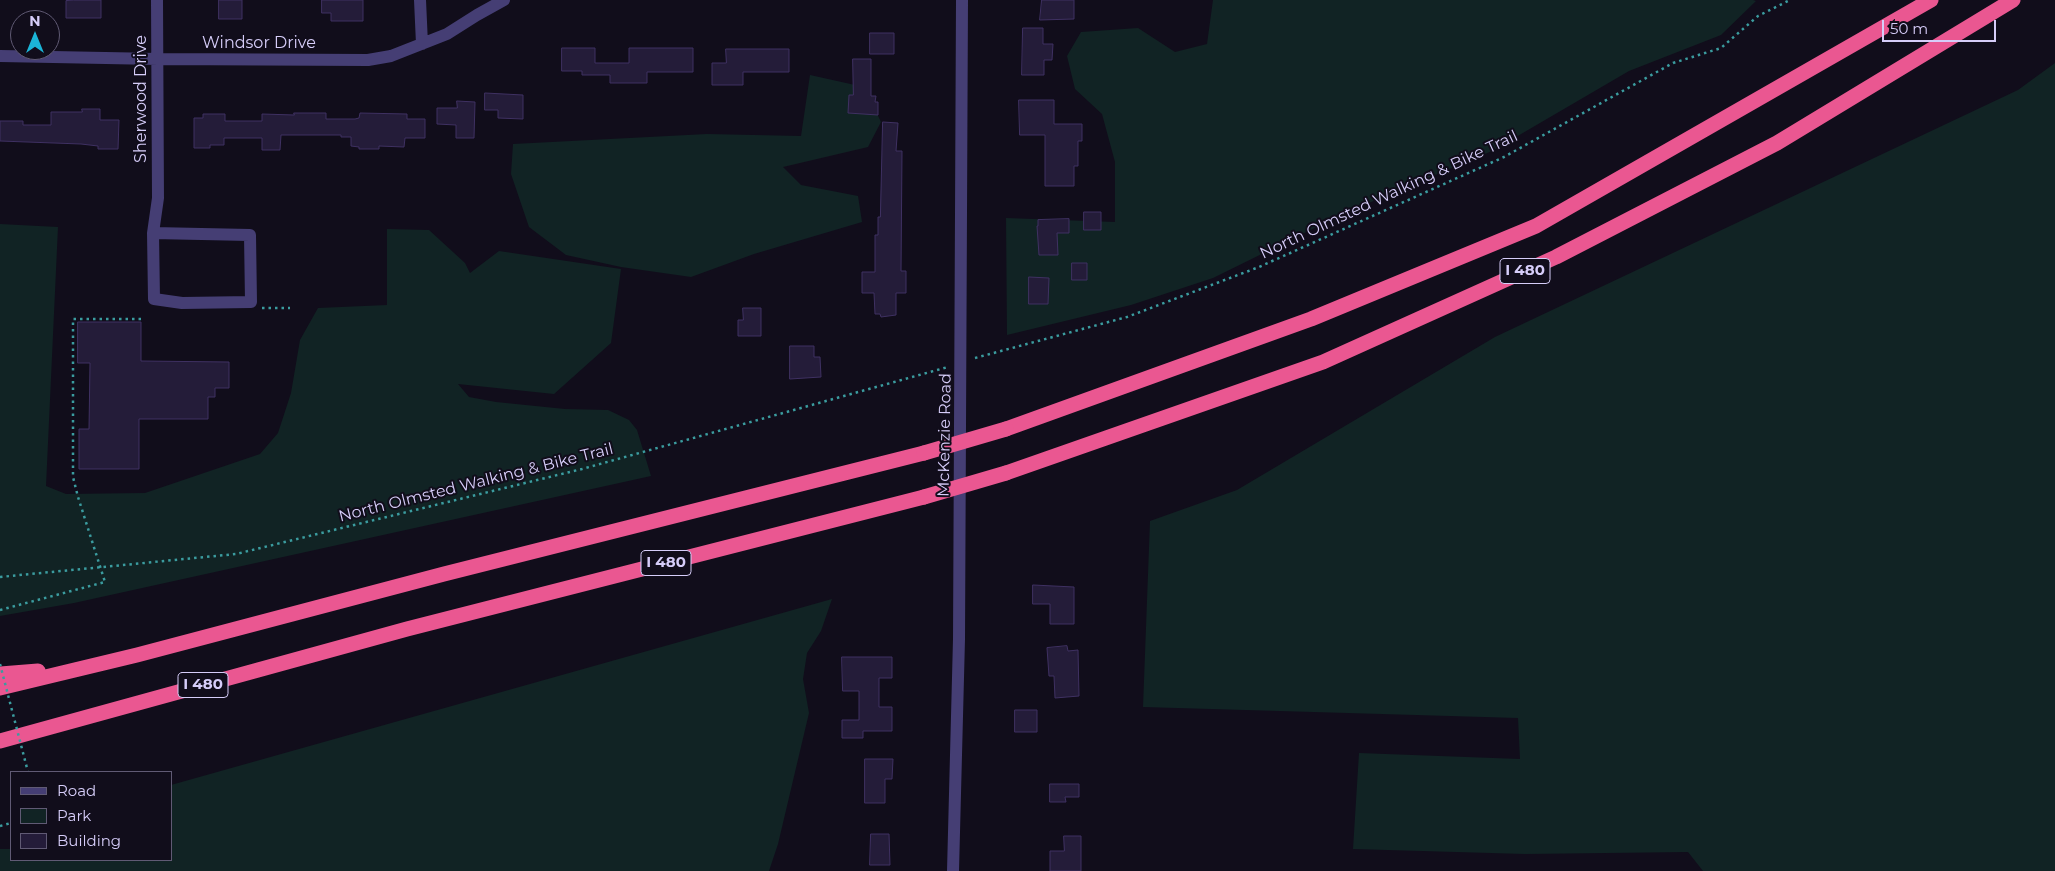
<!DOCTYPE html>
<style>
body{margin:0}
#map{position:relative;width:2055px;height:871px;overflow:hidden;background:#110d1b;font-family:Montserrat,sans-serif}
canvas{display:block}
.legend{position:absolute;left:10px;top:771px;width:162px;height:90px;box-sizing:border-box;background:#110d1b;border:1px solid #605a74;margin:0;padding:6px 9px;list-style:none;font-size:15px;color:#d6cdf9}
.legend li{display:flex;align-items:center;gap:10px;height:25px}
.legend b{width:25px;border:1px solid #605a74}
.north{position:absolute;left:10px;top:10px;width:50px;height:50px;box-sizing:border-box;background:#110d1b;border:1px solid #605a74;border-radius:50%;rotate:0deg;font-size:14px;font-weight:700;line-height:20px;text-align:center;color:#d6cdf9}
.north::after{content:'';display:block;margin:auto;width:18px;height:22px;background:#1bb4d7;clip-path:polygon(50% 0,100% 100%,50% 72%,0 100%)}
.scale{position:absolute;left:1882px;top:20px;width:114px;height:22px;box-sizing:border-box;border:2px solid #d6cdf9;border-top:0;padding-left:6px;font-size:15px;line-height:18px;white-space:nowrap;color:#d6cdf9;-webkit-text-stroke:4px #110d1b;paint-order:stroke}
</style>
<div id="map">
<canvas width="2055" height="871"></canvas>
<ul class="legend">
<li><b style="height:6px;background:#453e74"></b>Road</li>
<li><b style="height:14px;background:#112324"></b>Park</li>
<li><b style="height:14px;background:#241c39"></b>Building</li>
</ul>
<div class="north">N</div>
<div class="scale">50 m</div>
</div>
<script>
const ctx = document.querySelector('canvas').getContext('2d');
ctx.lineJoin = 'round';
function fill(path, color) { ctx.fillStyle = color; ctx.fill(path, 'evenodd'); }
function strokePath(path, color, width, dash) { ctx.strokeStyle = color; ctx.lineWidth = width; ctx.lineCap = dash ? 'butt' : 'round'; ctx.setLineDash(dash || []); ctx.stroke(path); }
function write(font, color, halo, rows, align = 'center') {
  ctx.font = font + ' Montserrat,sans-serif'; ctx.lineWidth = 4; ctx.setLineDash([]); ctx.textBaseline = 'middle'; ctx.strokeStyle = halo; ctx.fillStyle = color; for (const [text, x, y, turn = 0] of rows) {
    ctx.save(); ctx.translate(x, y); ctx.rotate((+turn || 0) * Math.PI / 180); ctx.textAlign = isNaN(turn) ? turn : align; if (halo) ctx.strokeText(text, 0, 0); ctx.fillText(text, 0, 0); ctx.restore();
  }
}
fill(new Path2D(`
 M 1213,0 L 1753,0 L 1756,1 L 1721,35 L 1629,71 L 1492,151 L 1345,213 L 1213,278 L 1131,305 L 1007,335 L 1006,218 L 1115,222 L 1115,162 L 1102,114 L 1075,89 L 1067,56 L 1081,32 L 1138,28 L 1175,52 L 1207,44 Z
 M 2055,63 L 2055,871 L 1703,871 L 1688,852 L 1525,854 L 1353,849 L 1359,753 L 1520,759 L 1518,718 L 1143,707 L 1150,521 L 1237,490 L 1495,337 L 2018,90 Z
 M 810,75 L 864,87 L 881,122 L 868,147 L 783,167 L 801,185 L 858,196 L 862,222 L 754,254 L 691,277 L 621,267 L 566,255 L 529,227 L 511,174 L 513,144 L 707,134 L 801,136 Z
 M 0,224 L 58,227 L 46,486 L 66,494 L 145,493 L 260,454 L 278,433 L 291,393 L 300,340 L 318,308 L 387,305 L 387,229 L 429,230 L 465,263 L 470,273 L 499,251 L 621,269 L 611,343 L 554,394 L 458,384 L 469,397 L 496,402 L 565,409 L 608,410 L 629,420 L 637,430 L 651,476 L 74,603 L 0,616 Z
 M 832,599 L 821,631 L 807,653 L 803,679 L 809,713 L 778,844 L 769,871 L 0,871 L 0,849 L 11,849 L 11,860 L 171,860 L 171,785 Z`), '#112324');
const building = new Path2D(`
 M 74,0 L 101,0 L 101,18 L 66,18 L 66,1 Z
 M 219,0 L 242,0 L 242,19 L 219,19 Z
 M 322,0 L 363,0 L 363,21 L 331,21 L 331,13 L 322,13 Z
 M 1042,0 L 1074,0 L 1074,19 L 1040,20 Z
 M 1023,28 L 1043,28 L 1043,44 L 1053,44 L 1052,60 L 1044,60 L 1044,75 L 1022,75 Z
 M 870,33 L 894,33 L 894,54 L 870,54 Z
 M 562,48 L 595,48 L 595,63 L 629,63 L 629,48 L 693,48 L 693,72 L 647,72 L 647,83 L 610,83 L 610,75 L 582,75 L 582,71 L 562,71 Z
 M 726,49 L 789,49 L 789,72 L 743,72 L 743,85 L 712,85 L 712,63 L 726,63 Z
 M 853,59 L 871,59 L 871,96 L 876,96 L 875,102 L 878,102 L 878,115 L 848,113 L 849,95 L 853,95 Z
 M 485,93 L 523,95 L 523,119 L 498,118 L 498,110 L 485,110 Z
 M 1019,100 L 1054,100 L 1054,124 L 1082,124 L 1082,141 L 1078,141 L 1078,166 L 1074,166 L 1074,186 L 1045,186 L 1045,135 L 1020,135 Z
 M 457,101 L 475,102 L 474,138 L 456,138 L 456,125 L 437,124 L 437,108 L 457,108 Z
 M 82,109 L 100,109 L 100,120 L 119,120 L 118,149 L 98,149 L 98,146 L 81,144 L 0,141 L 0,121 L 23,121 L 23,125 L 51,125 L 51,112 L 82,112 Z
 M 294,113 L 326,113 L 326,119 L 355,119 L 359,118 L 360,113 L 407,114 L 407,119 L 425,119 L 425,138 L 405,138 L 404,147 L 379,146 L 379,149 L 359,149 L 359,147 L 351,146 L 351,137 L 341,137 L 341,135 L 281,135 L 280,150 L 262,150 L 262,138 L 224,138 L 224,145 L 210,145 L 210,148 L 194,148 L 194,118 L 203,118 L 203,114 L 225,114 L 225,121 L 262,121 L 262,114 L 294,115 Z
 M 883,122 L 898,123 L 896,151 L 902,151 L 901,271 L 906,271 L 906,293 L 896,293 L 896,315 L 881,317 L 880,314 L 875,314 L 874,293 L 862,293 L 862,272 L 875,272 L 875,235 L 878,235 L 878,217 L 880,217 Z
 M 1084,212 L 1101,212 L 1101,230 L 1084,230 Z
 M 1069,219 L 1069,233 L 1057,233 L 1058,255 L 1039,255 L 1037,226 L 1038,226 L 1038,220 Z
 M 1072,263 L 1087,263 L 1087,280 L 1072,280 Z
 M 1029,277 L 1049,278 L 1048,304 L 1029,304 Z
 M 743,308 L 761,308 L 761,336 L 738,336 L 738,320 L 743,320 Z
 M 78,322 L 141,322 L 141,361 L 229,362 L 229,388 L 215,388 L 215,397 L 208,397 L 208,419 L 139,419 L 139,469 L 79,469 L 79,429 L 89,429 L 90,363 L 78,363 Z
 M 790,346 L 814,346 L 814,357 L 820,357 L 821,377 L 790,379 Z
 M 1033,585 L 1074,587 L 1074,624 L 1050,624 L 1050,604 L 1033,604 Z
 M 1067,646 L 1068,651 L 1078,650 L 1079,696 L 1055,698 L 1054,676 L 1049,676 L 1047,648 Z
 M 842,657 L 892,657 L 892,678 L 879,678 L 879,707 L 892,707 L 892,731 L 863,731 L 863,738 L 842,738 L 842,720 L 859,720 L 859,691 L 843,691 Z
 M 1015,710 L 1037,710 L 1037,732 L 1015,732 Z
 M 865,759 L 893,759 L 892,779 L 885,779 L 885,803 L 865,803 Z
 M 1050,784 L 1079,784 L 1079,797 L 1065,797 L 1066,802 L 1050,802 Z
 M 871,834 L 889,834 L 890,865 L 870,865 Z
 M 1064,836 L 1081,836 L 1081,871 L 1050,871 L 1050,851 L 1064,851 Z`);
fill(building, '#241c39');
strokePath(building, '#3f3162', 1);
strokePath(new Path2D(`
 M 262,308 L 290,308
 M 975,358 L 1127,317 L 1259,267 L 1504,157 L 1673,63 L 1721,48 L 1758,16 L 1790,0
 M 0,577 L 236,554 L 582,469 L 948,367
 M 0,610 L 105,582 L 78,497 L 73,477 L 73,319 L 145,319
 M 0,826 L 11,823`), '#3b9c9f', 2.5, [2.5, 4]);
strokePath(new Path2D(`
 M 420,0 L 422,44
 M 0,56 L 158,59 L 368,60 L 391,56 L 447,34 L 477,15 L 504,0
 M 153,233 L 250,235 L 251,302 L 182,303 L 154,299 L 153,233 L 158,198 L 157,0
 M 953,871 L 959,639 L 962,0`), '#453e74', 12);
strokePath(new Path2D(`
 M 1006,429 L 1311,319 L 1536,226 L 1931,0
 M 1006,473 L 1323,362 L 1556,257 L 1777,143 L 2013,0
 M 0,674 L 38,671
 M 0,688 L 137,655 L 444,574 L 924,453
 M 0,741 L 407,629 L 924,497`), '#ea5791', 15);
strokePath(new Path2D(`
 M 0,664 L 28,772`), '#3b9c9f', 2.5, [2.5, 4]);
strokePath(new Path2D(`
 M 924,453 L 1006,429
 M 924,497 L 1006,473`), '#ea5791', 15);
for (const [x, y, w] of [
 [1525,271,50],
 [666,563,50],
 [203,685,50]
]) { const box = new Path2D(); box.roundRect(x - w / 2, y - 12.5, w, 25, 4); ctx.fillStyle = '#110d1b'; ctx.fill(box); strokePath(box, '#d6cdf9', 1); }
write('bold 15px', '#d6cdf9', null, [
 ["I 480",1525,271],
 ["I 480",666,563],
 ["I 480",203,685]
]);
write('16px', '#d6cdf9', '#110d1b', [
 ["Windsor Drive",259,43],
 ["Sherwood Drive",141,99,-90],
 ["North Olmsted Walking & Bike Trail",1389,195,-25],
 ["McKenzie Road",945,435,-89],
 ["North Olmsted Walking & Bike Trail",476,483,-14]
]);
</script>
